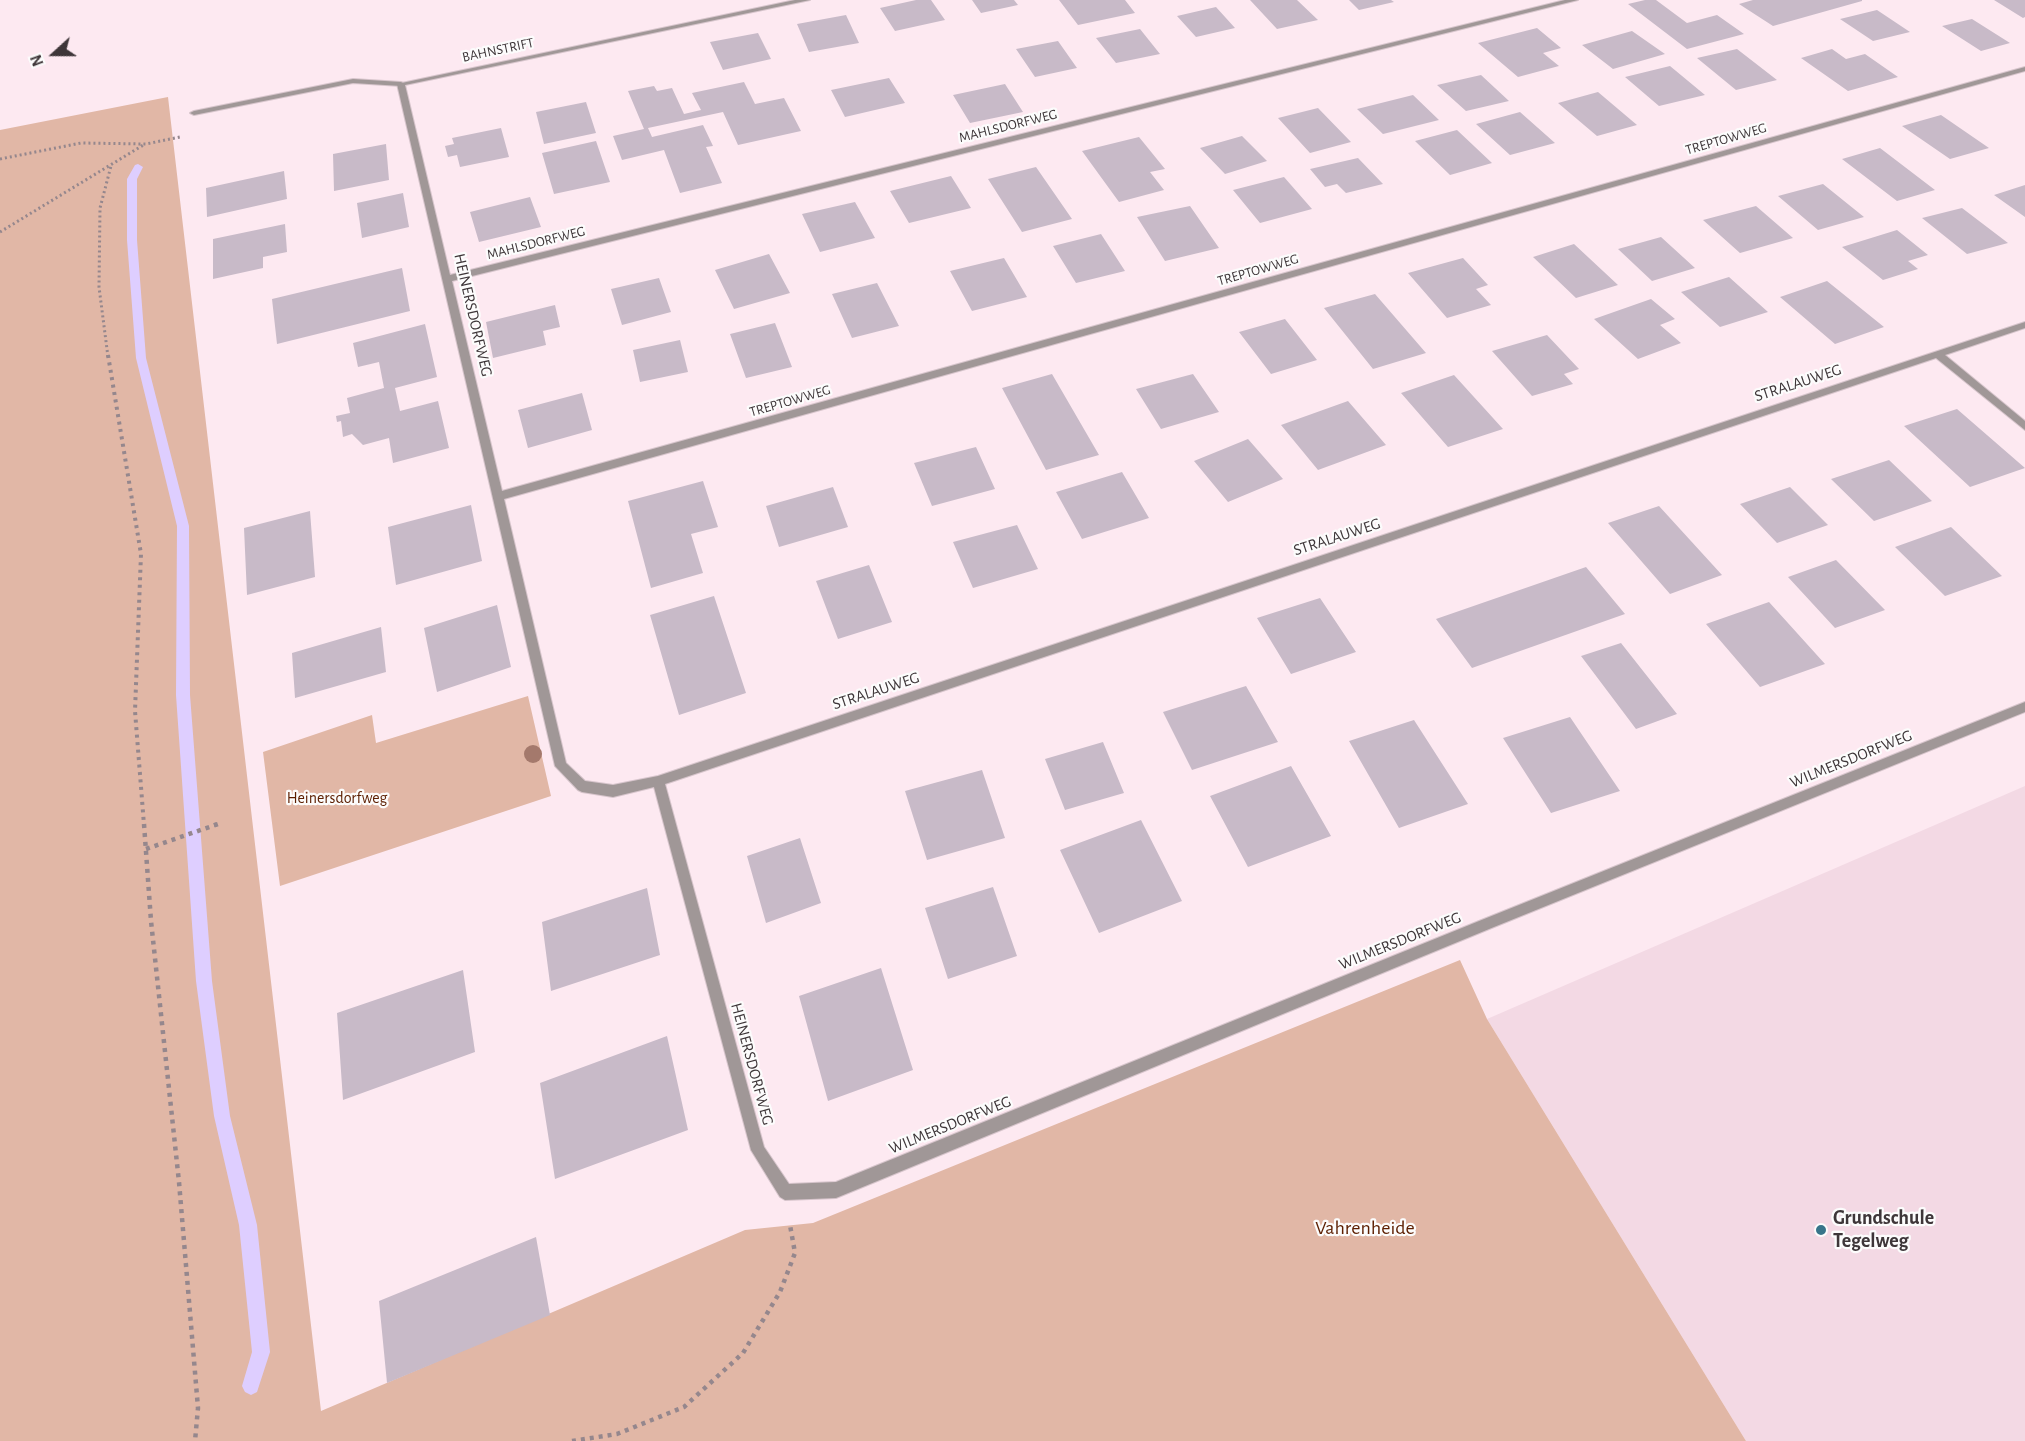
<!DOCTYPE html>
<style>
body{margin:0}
#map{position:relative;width:2025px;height:1441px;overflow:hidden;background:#fde9f1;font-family:"Alegreya Sans",sans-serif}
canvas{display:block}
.north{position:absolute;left:24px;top:24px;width:60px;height:60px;-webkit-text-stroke:4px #fcfcfc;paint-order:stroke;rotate:249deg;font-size:16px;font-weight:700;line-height:24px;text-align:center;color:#3e3639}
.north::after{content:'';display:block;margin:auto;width:21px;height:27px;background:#3e3639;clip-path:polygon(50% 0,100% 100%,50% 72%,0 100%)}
</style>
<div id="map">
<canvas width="2025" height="1441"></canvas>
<div class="north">N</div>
</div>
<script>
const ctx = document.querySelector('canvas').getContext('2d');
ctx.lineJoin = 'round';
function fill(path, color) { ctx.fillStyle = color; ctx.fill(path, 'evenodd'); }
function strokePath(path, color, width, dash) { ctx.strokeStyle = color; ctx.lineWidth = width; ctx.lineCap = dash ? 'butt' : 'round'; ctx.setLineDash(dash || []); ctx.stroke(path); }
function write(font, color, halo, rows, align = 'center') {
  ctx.font = font + ' "Alegreya Sans",sans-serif'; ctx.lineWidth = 4.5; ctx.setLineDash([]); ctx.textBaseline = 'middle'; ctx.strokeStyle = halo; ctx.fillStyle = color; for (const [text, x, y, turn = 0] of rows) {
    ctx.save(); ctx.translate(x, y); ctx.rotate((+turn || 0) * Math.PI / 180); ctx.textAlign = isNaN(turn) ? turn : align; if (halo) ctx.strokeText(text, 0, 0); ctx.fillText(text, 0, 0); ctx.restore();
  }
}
fill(new Path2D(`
 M 2025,786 L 2025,1441 L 1746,1441 L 1487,1019 Z`), '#f3d9e4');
fill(new Path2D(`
 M 168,97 L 321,1411 L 745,1230 L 813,1223 L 1460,960 L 1487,1019 L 1746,1441 L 0,1441 L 0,130 Z
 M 528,696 L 551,796 L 280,886 L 263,752 L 372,715 L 376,743 Z`), '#e1b7a6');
fill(new Path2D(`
 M 138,164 L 143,167 L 137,179 L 137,240 L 146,358 L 189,526 L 190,695 L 212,981 L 230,1116 L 257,1225 L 270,1352 L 257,1392 L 251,1395 L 245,1392 L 242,1386 L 252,1352 L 239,1225 L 214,1116 L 196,981 L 176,695 L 177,526 L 136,358 L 127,240 L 127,179 L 135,165 Z`), '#deceff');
fill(new Path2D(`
 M 916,0 L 931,0 L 945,20 L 895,31 L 880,8 Z
 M 972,0 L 1014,0 L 1018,5 L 981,13 Z
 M 1059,0 L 1125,0 L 1135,13 L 1078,25 Z
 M 1250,0 L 1297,0 L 1318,20 L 1277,29 Z
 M 1349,0 L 1391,0 L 1394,2 L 1359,10 Z
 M 1645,0 L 1656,0 L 1687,23 L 1717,15 L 1744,34 L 1687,49 L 1628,4 Z
 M 1753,0 L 1862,0 L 1862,1 L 1773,26 L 1739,4 Z
 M 1994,0 L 2025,0 L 2025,17 L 2023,18 Z
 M 1216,7 L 1235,28 L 1196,37 L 1177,16 Z
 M 1877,10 L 1910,32 L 1873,41 L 1840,19 Z
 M 846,15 L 859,43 L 809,52 L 797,24 Z
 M 1972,19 L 2010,43 L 1981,51 L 1942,26 Z
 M 1537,28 L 1561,48 L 1543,53 L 1559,66 L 1518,77 L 1478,43 Z
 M 1140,29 L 1160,54 L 1116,63 L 1096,38 Z
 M 1632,31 L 1665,54 L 1613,69 L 1582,45 Z
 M 758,33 L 771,59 L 723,70 L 710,42 Z
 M 1058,41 L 1077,68 L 1035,77 L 1016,49 Z
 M 1737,49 L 1777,80 L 1736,90 L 1697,58 Z
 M 1832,49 L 1846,59 L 1865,54 L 1898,77 L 1848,91 L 1801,58 Z
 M 1670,66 L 1705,95 L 1659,106 L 1625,77 Z
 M 1481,75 L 1509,101 L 1466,111 L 1437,85 Z
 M 889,78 L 905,103 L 845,117 L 831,90 Z
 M 744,82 L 755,104 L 784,98 L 801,131 L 738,145 L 723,112 L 648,128 L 652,137 L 703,125 L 713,146 L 706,147 L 722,183 L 680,193 L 664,150 L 622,160 L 613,136 L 644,129 L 628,91 L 654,86 L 657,91 L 672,88 L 684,114 L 701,110 L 692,93 Z
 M 1005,84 L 1023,112 L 970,123 L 953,95 Z
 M 1598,92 L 1637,125 L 1597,136 L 1558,103 Z
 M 1413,95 L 1439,120 L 1383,134 L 1357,109 Z
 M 586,102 L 596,133 L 544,144 L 536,112 Z
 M 1318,108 L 1351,142 L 1310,153 L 1278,118 Z
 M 1520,112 L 1555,143 L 1510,155 L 1476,124 Z
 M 1941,115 L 1989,148 L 1950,159 L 1902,126 Z
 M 501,128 L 509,157 L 460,167 L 457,155 L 448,157 L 445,146 L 454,144 L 452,138 Z
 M 1457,130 L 1492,163 L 1450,175 L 1415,141 Z
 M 1242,136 L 1267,161 L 1225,174 L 1200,148 Z
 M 1139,137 L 1165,169 L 1150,172 L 1164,190 L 1119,202 L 1082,151 Z
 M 596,141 L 610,182 L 554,194 L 542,153 Z
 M 386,144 L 389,180 L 334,191 L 333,154 Z
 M 1880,148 L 1935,190 L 1897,201 L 1842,159 Z
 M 1358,158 L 1383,184 L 1346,193 L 1337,184 L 1325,187 L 1310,169 Z
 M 1036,167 L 1072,219 L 1022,232 L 988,179 Z
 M 284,171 L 287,199 L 207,217 L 206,188 Z
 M 951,176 L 971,208 L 909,223 L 890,191 Z
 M 1284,177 L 1312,209 L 1260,223 L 1233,190 Z
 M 1823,184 L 1864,217 L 1818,230 L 1778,196 Z
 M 2025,185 L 2025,217 L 1994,195 Z
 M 403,193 L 409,227 L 362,238 L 357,203 Z
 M 530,197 L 541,227 L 479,242 L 470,212 Z
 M 855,202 L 875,238 L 820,252 L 802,214 Z
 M 1190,206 L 1219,248 L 1165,261 L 1137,217 Z
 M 1756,206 L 1793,238 L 1740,253 L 1703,220 Z
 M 1962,208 L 2008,243 L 1967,254 L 1922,218 Z
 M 285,224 L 287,252 L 263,257 L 263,268 L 213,279 L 213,239 Z
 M 1897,230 L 1928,255 L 1908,261 L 1918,269 L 1883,280 L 1842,247 Z
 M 1101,234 L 1125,271 L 1076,283 L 1053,246 Z
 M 1661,237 L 1695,268 L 1652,281 L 1618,249 Z
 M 1574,244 L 1618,285 L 1576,298 L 1533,257 Z
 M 769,254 L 790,293 L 734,309 L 715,270 Z
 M 1004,258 L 1027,297 L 972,311 L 950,271 Z
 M 1463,258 L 1488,285 L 1476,289 L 1491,305 L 1447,318 L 1408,273 Z
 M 402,268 L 410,311 L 277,344 L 272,299 Z
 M 1729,277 L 1768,312 L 1720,327 L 1681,292 Z
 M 659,278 L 671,312 L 622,325 L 611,289 Z
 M 1827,281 L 1884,327 L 1835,344 L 1780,297 Z
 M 877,283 L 899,326 L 852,338 L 832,294 Z
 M 1375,294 L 1426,353 L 1373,369 L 1324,308 Z
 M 1651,299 L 1675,319 L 1660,325 L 1681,343 L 1638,359 L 1594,319 Z
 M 555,305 L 560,327 L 543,331 L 546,345 L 493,358 L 486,322 Z
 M 1285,319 L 1317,360 L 1271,374 L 1239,332 Z
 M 775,323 L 792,367 L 746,378 L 730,334 Z
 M 425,324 L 437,377 L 395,388 L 400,411 L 438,401 L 449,448 L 393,463 L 389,438 L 363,445 L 352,434 L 343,437 L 341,421 L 337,422 L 336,416 L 350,413 L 347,398 L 384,388 L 379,362 L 358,367 L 353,343 Z
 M 1547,335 L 1579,369 L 1564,374 L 1573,384 L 1532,396 L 1492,351 Z
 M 680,340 L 688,372 L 640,382 L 633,350 Z
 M 1052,374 L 1099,455 L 1046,470 L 1002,388 Z
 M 1193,374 L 1219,412 L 1161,429 L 1136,389 Z
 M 1454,375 L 1503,429 L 1448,447 L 1401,393 Z
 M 582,393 L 592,430 L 528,448 L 518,410 Z
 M 1348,401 L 1386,445 L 1318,470 L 1281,425 Z
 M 1957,409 L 2025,468 L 1970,487 L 1904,426 Z
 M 1248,439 L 1283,479 L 1228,502 L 1194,461 Z
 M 976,447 L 995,489 L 932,506 L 914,463 Z
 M 1889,460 L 1932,501 L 1874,521 L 1831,479 Z
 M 1122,472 L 1149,518 L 1082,539 L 1056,492 Z
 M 703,481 L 718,527 L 691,534 L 703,573 L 651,588 L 628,501 Z
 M 833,487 L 848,527 L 779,547 L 766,506 Z
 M 1790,487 L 1828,525 L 1777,543 L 1740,504 Z
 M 471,505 L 482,561 L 396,585 L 388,527 Z
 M 1659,506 L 1722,575 L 1670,594 L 1608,523 Z
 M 310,511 L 315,577 L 247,595 L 244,528 Z
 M 1017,525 L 1038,569 L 973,588 L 953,542 Z
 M 1951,527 L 2002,576 L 1945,596 L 1895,547 Z
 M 1836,560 L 1885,610 L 1835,628 L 1788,577 Z
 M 869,565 L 892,622 L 838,639 L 816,581 Z
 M 1586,567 L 1625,614 L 1472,668 L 1436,619 Z
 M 714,596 L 746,693 L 679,715 L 650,615 Z
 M 1320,598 L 1356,652 L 1291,674 L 1257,618 Z
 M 1769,602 L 1825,664 L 1760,687 L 1706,624 Z
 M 497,605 L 511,667 L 437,692 L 424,628 Z
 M 381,627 L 386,672 L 295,698 L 292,653 Z
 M 1621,643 L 1677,714 L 1636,729 L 1581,656 Z
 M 1246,686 L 1278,742 L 1192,770 L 1163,712 Z
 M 1570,717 L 1620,791 L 1551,813 L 1503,738 Z
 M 1414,720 L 1468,804 L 1399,828 L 1349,741 Z
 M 1103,742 L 1124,793 L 1065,810 L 1045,759 Z
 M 1291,766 L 1331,836 L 1248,867 L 1210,796 Z
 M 982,770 L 1005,838 L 927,860 L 905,791 Z
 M 1141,820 L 1182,901 L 1099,933 L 1060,850 Z
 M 800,838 L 821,903 L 766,923 L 747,856 Z
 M 993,887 L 1017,956 L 948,979 L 925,908 Z
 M 647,888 L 660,955 L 551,991 L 542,922 Z
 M 881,968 L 913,1070 L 828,1101 L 799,996 Z
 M 463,970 L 475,1052 L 343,1100 L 337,1013 Z
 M 667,1036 L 688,1130 L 555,1179 L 540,1083 Z
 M 536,1237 L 550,1315 L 387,1383 L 379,1301 Z`), '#c8bac8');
const lane = new Path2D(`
 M 353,79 L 401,82 L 405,84 L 401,86 L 353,83 L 194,115 L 190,113 L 194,111 Z`);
const street = new Path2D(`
 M 795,0 L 810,0 L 405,85 L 450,275 L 1565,0 L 1578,0 L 452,281 L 502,491 L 2025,67 L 2025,71 L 504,499 L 566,763 L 585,781 L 613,785 L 658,776 L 2025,322 L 2025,328 L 1945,355 L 2025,421 L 2025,430 L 1936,358 L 665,784 L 764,1147 L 789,1184 L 836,1182 L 1484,919 L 2025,702 L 2025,712 L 1494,927 L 836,1198 L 785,1200 L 780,1197 L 751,1150 L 654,787 L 613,797 L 582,792 L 578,790 L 555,766 L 397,84 Z`);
strokePath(lane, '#d7c5cc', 2);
strokePath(street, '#d7c5cc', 2);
strokePath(new Path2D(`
 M 0,159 L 81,143 L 146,144 L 180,137
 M 0,232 L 145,144
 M 108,357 L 99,287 L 100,208 L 111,166`), '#95878d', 3, [2, 3]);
strokePath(new Path2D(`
 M 108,355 L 141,554 L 135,711 L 144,825
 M 214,825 L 218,824`), '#95878d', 4, [3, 4.5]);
strokePath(new Path2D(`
 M 144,824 L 151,921 L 179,1182 L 198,1408 L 195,1441
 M 146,849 L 218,824
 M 572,1441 L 617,1434 L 684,1407 L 743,1353 L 780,1292 L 795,1253 L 790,1225`), '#95878d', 4.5, [4, 5]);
fill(lane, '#a09797');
fill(street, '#a09797');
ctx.fillStyle = '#a4796c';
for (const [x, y] of [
 [533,754]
]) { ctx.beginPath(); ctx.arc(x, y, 9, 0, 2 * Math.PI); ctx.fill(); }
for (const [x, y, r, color] of [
 [1821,1230,6,"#37758a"]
]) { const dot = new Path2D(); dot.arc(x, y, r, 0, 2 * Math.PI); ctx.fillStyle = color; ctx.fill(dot); strokePath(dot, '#fcfcfc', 2); }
write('14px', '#3e3639', '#fcfcfc', [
 ["BAHNSTRIFT",498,50,-12],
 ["MAHLSDORFWEG",1008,126,-14],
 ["TREPTOWWEG",1726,139,-16],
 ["MAHLSDORFWEG",536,243,-14],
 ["TREPTOWWEG",1258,270,-16],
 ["TREPTOWWEG",790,401,-16]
]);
write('16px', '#3e3639', '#fcfcfc', [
 ["HEINERSDORFWEG",473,315,77],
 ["STRALAUWEG",1798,383,-18],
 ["STRALAUWEG",1337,537,-18],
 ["STRALAUWEG",876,691,-18],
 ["WILMERSDORFWEG",1851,759,-22],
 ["WILMERSDORFWEG",1400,941,-22],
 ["HEINERSDORFWEG",752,1064,75],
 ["WILMERSDORFWEG",950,1125,-22]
]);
write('16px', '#5c1e00', '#fcfcfc', [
 ["Heinersdorfweg",337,798]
]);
write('bold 20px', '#3e3639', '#fcfcfc', [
 ["Grundschule",1833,1218],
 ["Tegelweg",1833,1241]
], 'left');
write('20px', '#5c1e00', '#fcfcfc', [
 ["Vahrenheide",1365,1228]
]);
</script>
